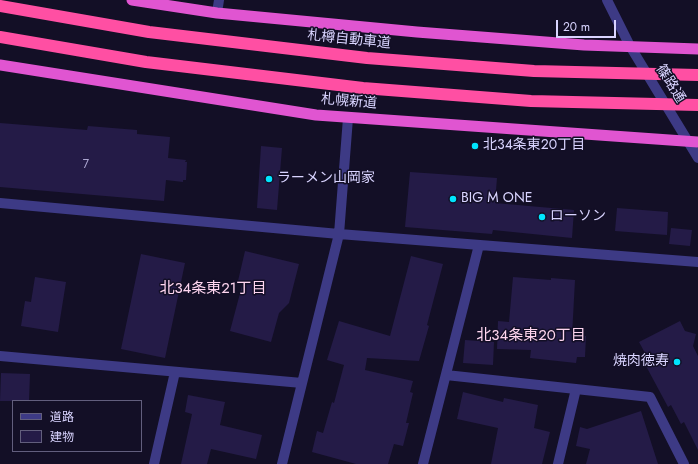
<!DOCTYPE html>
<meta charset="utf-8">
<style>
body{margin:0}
#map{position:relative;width:698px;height:464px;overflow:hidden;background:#130f26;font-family:Jost,"Noto Sans JP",sans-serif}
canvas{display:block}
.legend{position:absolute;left:12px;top:400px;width:130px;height:52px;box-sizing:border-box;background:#130f26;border:1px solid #625e7d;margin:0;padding:5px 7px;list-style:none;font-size:12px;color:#d9d4ff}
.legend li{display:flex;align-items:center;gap:8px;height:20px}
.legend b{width:20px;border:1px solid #625e7d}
.scale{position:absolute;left:556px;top:20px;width:60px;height:18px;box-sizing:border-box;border:2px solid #d9d4ff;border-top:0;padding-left:5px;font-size:12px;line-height:14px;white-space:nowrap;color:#d9d4ff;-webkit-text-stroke:3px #130f26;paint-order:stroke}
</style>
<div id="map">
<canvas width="698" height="464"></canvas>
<ul class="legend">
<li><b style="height:5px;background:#3d3a85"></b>道路</li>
<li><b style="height:11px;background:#241b47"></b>建物</li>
</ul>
<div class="scale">20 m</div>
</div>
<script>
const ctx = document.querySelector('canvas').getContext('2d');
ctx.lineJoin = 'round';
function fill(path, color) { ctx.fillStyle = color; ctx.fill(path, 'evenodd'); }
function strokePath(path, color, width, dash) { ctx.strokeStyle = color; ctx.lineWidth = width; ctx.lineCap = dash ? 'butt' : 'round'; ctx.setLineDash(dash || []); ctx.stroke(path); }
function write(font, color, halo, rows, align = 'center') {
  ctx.font = font + ' Jost,"Noto Sans JP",sans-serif'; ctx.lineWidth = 3; ctx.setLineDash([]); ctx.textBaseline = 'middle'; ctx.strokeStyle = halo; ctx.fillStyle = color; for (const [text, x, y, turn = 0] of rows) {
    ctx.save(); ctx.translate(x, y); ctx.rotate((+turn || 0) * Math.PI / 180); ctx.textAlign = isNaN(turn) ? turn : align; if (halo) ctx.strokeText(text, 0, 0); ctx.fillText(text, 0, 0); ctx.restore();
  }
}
fill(new Path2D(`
 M 0,123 L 87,130 L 88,126 L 137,130 L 137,134 L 170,137 L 168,158 L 186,160 L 185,162 L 187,162 L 186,180 L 183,180 L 183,182 L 166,180 L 164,201 L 0,187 Z
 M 261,146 L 282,148 L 277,210 L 257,208 Z
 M 410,172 L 497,178 L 495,203 L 574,210 L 572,238 L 493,230 L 492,234 L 405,227 Z
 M 617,208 L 668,212 L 667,235 L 615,231 Z
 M 671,228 L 692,230 L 690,246 L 669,244 Z
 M 245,251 L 299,264 L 289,303 L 279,313 L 271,342 L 230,331 L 243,282 L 238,281 Z
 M 141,254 L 185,263 L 165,358 L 121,349 Z
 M 411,256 L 443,264 L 427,325 L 429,326 L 419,361 L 367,358 L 365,370 L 413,381 L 410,392 L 413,393 L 406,423 L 409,423 L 403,446 L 394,444 L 388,464 L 356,464 L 312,452 L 317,431 L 323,433 L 332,402 L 334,403 L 344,365 L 327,360 L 339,321 L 390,336 Z
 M 35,277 L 66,282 L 58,332 L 21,326 L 25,301 L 31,302 Z
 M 513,277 L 551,280 L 551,278 L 575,280 L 572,336 L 586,336 L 585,357 L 577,357 L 576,363 L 530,358 L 531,350 L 497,349 L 498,321 L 509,322 Z
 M 680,321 L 685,331 L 696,334 L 693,346 L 698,356 L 698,450 L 684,422 L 681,424 L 671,405 L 668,407 L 646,366 L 651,364 L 639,342 Z
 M 465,340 L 494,342 L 493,365 L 463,363 Z
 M 1,373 L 30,374 L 29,401 L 0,401 Z
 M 463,392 L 503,402 L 504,398 L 538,405 L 534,428 L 550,432 L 542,464 L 491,464 L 498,428 L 457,419 Z
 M 188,395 L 225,402 L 220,425 L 262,435 L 256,459 L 211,449 L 207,464 L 181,464 L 192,414 L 185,412 Z
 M 641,411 L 658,464 L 586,464 L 590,449 L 576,446 L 580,427 L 587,429 Z`), '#241b47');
strokePath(new Path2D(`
 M 217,13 L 219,0
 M 0,203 L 339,234 L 698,262
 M 0,356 L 302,383
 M 446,375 L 650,397 L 684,464
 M 154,464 L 175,372
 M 282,464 L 339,234 L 348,118
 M 423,464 L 479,245
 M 558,464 L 576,389`), '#3d3a85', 10);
strokePath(new Path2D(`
 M 607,0 L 630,46 L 698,158`), '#3d3a85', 10);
strokePath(new Path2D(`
 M 132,0 L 217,13 L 417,32 L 584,45 L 698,49
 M 0,65 L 316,115 L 698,142`), '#e055d1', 11);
strokePath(new Path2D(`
 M 0,6 L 149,32 L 367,58 L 534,71 L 698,75
 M 0,37 L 146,62 L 363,88 L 531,101 L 698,105`), '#ff4fa3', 12);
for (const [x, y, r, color] of [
 [475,146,4,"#00e5ff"],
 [269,179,4,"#00e5ff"],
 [453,199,4,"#00e5ff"],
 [542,217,4,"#00e5ff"],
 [677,362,4,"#00e5ff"]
]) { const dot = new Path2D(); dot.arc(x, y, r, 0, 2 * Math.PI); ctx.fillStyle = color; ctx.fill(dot); strokePath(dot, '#130f26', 1.5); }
write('12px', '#aca6d1', null, [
 ["7",86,165]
]);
write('14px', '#d9d4ff', '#130f26', [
 ["札樽自動車道",349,40,6],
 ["篠路通",670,84,58],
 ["札幌新道",349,102,5]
]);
write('14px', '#d9d4ff', '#130f26', [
 ["北34条東20丁目",483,146],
 ["ラーメン山岡家",277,179],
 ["BIG M ONE",461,199],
 ["ローソン",550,217],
 ["焼肉徳寿",669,362,"right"]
], 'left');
write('15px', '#ffd6f0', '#130f26', [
 ["北34条東21丁目",213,289],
 ["北34条東20丁目",531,336]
]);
</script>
